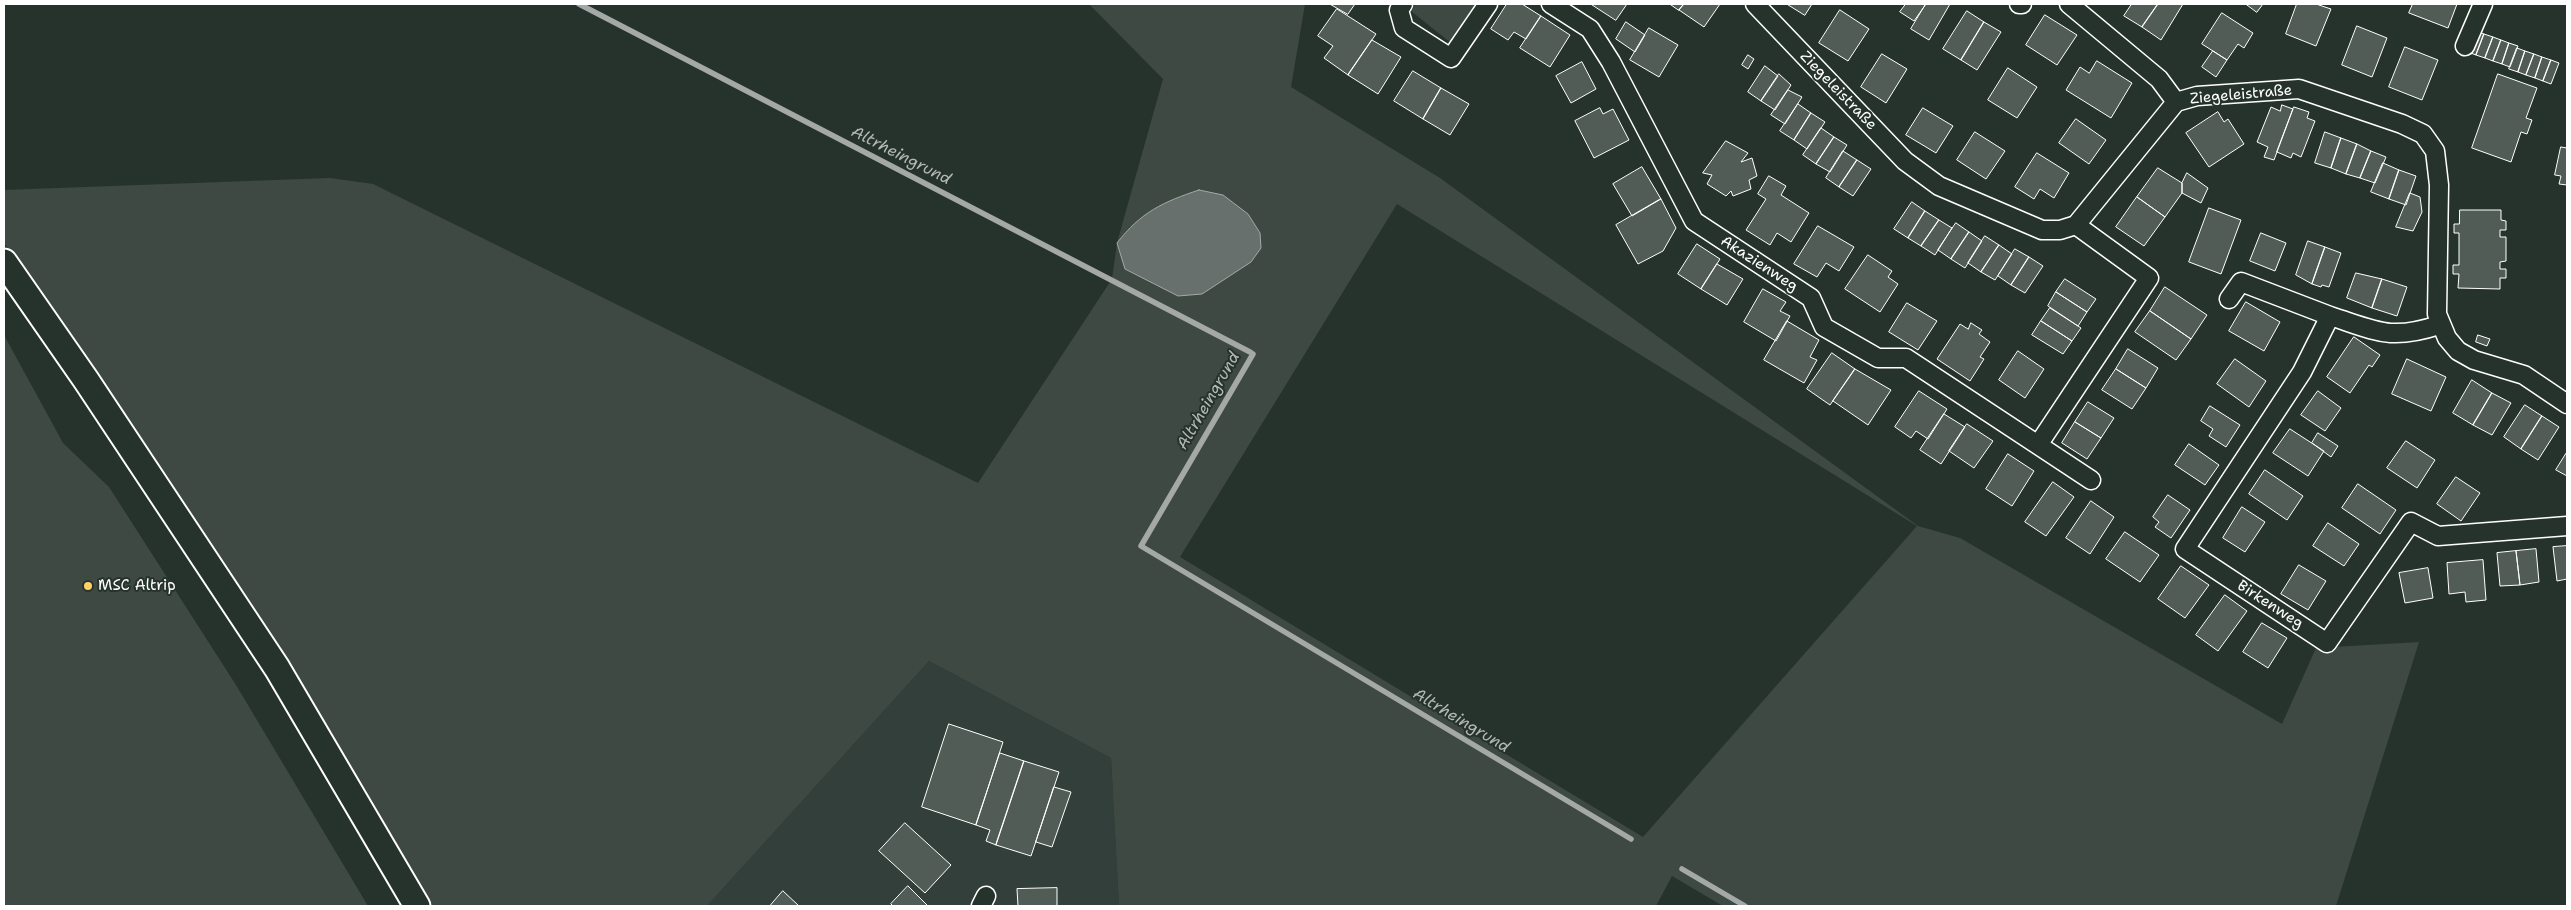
<!DOCTYPE html>
<meta charset="utf-8">
<style>
body{margin:0}
#map{position:relative;width:2571px;height:910px;overflow:hidden;background:#26332d;font-family:"Shantell Sans",sans-serif}
canvas{display:block}
.frame{position:absolute;inset:0;border:5px solid #fff;pointer-events:none}
</style>
<div id="map">
<canvas width="2571" height="910"></canvas>
<div class="frame"></div>
</div>
<script>
const ctx = document.querySelector('canvas').getContext('2d');
ctx.lineJoin = 'round';
function fill(path, color) { ctx.fillStyle = color; ctx.fill(path, 'evenodd'); }
function strokePath(path, color, width, dash) { ctx.strokeStyle = color; ctx.lineWidth = width; ctx.lineCap = dash ? 'butt' : 'round'; ctx.setLineDash(dash || []); ctx.stroke(path); }
function write(font, color, halo, rows, align = 'center') {
  ctx.font = font + ' "Shantell Sans",sans-serif'; ctx.lineWidth = 4; ctx.setLineDash([]); ctx.textBaseline = 'middle'; ctx.strokeStyle = halo; ctx.fillStyle = color; for (const [text, x, y, turn = 0] of rows) {
    ctx.save(); ctx.translate(x, y); ctx.rotate((+turn || 0) * Math.PI / 180); ctx.textAlign = isNaN(turn) ? turn : align; if (halo) ctx.strokeText(text, 0, 0); ctx.fillText(text, 0, 0); ctx.restore();
  }
}
fill(new Path2D(`
 M 929,661 L 1111,758 L 1119,906 L 707,906 Z`), '#333f3a');
fill(new Path2D(`
 M 1089,4 L 1305,4 L 1291,87 L 1440,178 L 1918,526 L 1960,538 L 2282,724 L 2316,648 L 2419,642 L 2336,906 L 1723,906 L 1672,876 L 1656,906 L 1119,906 L 1111,758 L 929,661 L 707,906 L 427,906 L 110,395 L 4,243 L 4,190 L 330,178 L 373,184 L 978,483 L 1112,279 L 1117,243 L 1163,79 ZM 1397,204 L 1917,526 L 1643,837 L 1180,557 Z
 M 1416,4 L 1480,4 L 1451,43 L 1411,11 Z
 M 4,335 L 63,443 L 109,487 L 236,685 L 368,906 L 4,906 Z`), '#3e4944');
const water = new Path2D(`
 M 1199,190 L 1223,195 L 1248,214 L 1260,233 L 1261,248 L 1251,262 L 1202,294 L 1178,296 L 1125,269 L 1117,243 C 1141,212 1163,202 1199,190 Z`);
fill(water, '#67706c');
strokePath(water, '#a4a9a7', 1);
strokePath(new Path2D(`
 M 579,4 L 1250,352 L 1253,354 L 1141,546 L 1631,839
 M 1682,869 L 1745,906`), '#a4a9a7', 5.5);
const building = new Path2D(`
 M 1330,4 L 1355,4 L 1348,14 Z
 M 1507,4 L 1522,4 L 1541,16 L 1526,39 L 1514,32 L 1508,40 L 1491,29 Z
 M 1591,4 L 1627,4 L 1616,20 Z
 M 1670,4 L 1684,4 L 1679,10 Z
 M 1684,4 L 1720,4 L 1704,27 L 1679,10 Z
 M 1787,4 L 1812,4 L 1805,15 Z
 M 1906,4 L 1926,4 L 1914,21 L 1900,12 Z
 M 1926,4 L 1950,4 L 1929,40 L 1911,29 Z
 M 2132,4 L 2158,4 L 2142,27 L 2124,16 Z
 M 2158,4 L 2183,4 L 2161,40 L 2142,27 Z
 M 2246,4 L 2263,4 L 2257,12 Z
 M 2297,4 L 2316,4 L 2331,9 L 2316,46 L 2286,34 Z
 M 2413,4 L 2457,4 L 2448,28 L 2409,13 Z
 M 1337,9 L 1376,34 L 1348,75 L 1324,58 L 1333,46 L 1318,36 Z
 M 1840,10 L 1869,29 L 1848,61 L 1819,43 Z
 M 1967,11 L 1984,22 L 1961,60 L 1943,49 Z
 M 2222,13 L 2253,33 L 2244,48 L 2238,44 L 2227,60 L 2202,44 Z
 M 2045,15 L 2077,35 L 2057,65 L 2026,45 Z
 M 1541,16 L 1570,35 L 1550,67 L 1520,48 Z
 M 1626,22 L 1645,35 L 1635,52 L 1616,39 Z
 M 1984,22 L 2001,32 L 1977,70 L 1961,60 Z
 M 2357,26 L 2387,38 L 2372,77 L 2342,65 Z
 M 1649,28 L 1678,45 L 1659,77 L 1630,60 Z
 M 2476,31 L 2484,34 L 2476,55 L 2468,52 Z
 M 2484,34 L 2493,37 L 2485,58 L 2476,55 Z
 M 2493,37 L 2501,40 L 2493,61 L 2485,58 Z
 M 1372,40 L 1401,57 L 1378,94 L 1348,75 Z
 M 2501,40 L 2509,43 L 2502,64 L 2493,61 Z
 M 2509,43 L 2518,46 L 2510,67 L 2502,64 Z
 M 2405,47 L 2438,60 L 2422,100 L 2389,87 Z
 M 2517,48 L 2525,51 L 2518,72 L 2509,69 Z
 M 2213,51 L 2227,60 L 2216,77 L 2202,67 Z
 M 2525,51 L 2534,54 L 2526,75 L 2518,72 Z
 M 1882,54 L 1907,69 L 1886,103 L 1861,87 Z
 M 2534,54 L 2542,57 L 2535,78 L 2526,75 Z
 M 1748,55 L 1754,59 L 1748,69 L 1742,65 Z
 M 2542,57 L 2551,60 L 2543,81 L 2535,78 Z
 M 2551,60 L 2559,63 L 2551,84 L 2543,81 Z
 M 2097,61 L 2132,83 L 2111,118 L 2066,90 L 2080,67 L 2089,73 Z
 M 1582,62 L 1596,89 L 1571,103 L 1556,76 Z
 M 1765,66 L 1778,76 L 1761,101 L 1748,92 Z
 M 2008,68 L 2037,87 L 2017,118 L 1988,100 Z
 M 1413,71 L 1441,88 L 1423,119 L 1394,101 Z
 M 1779,74 L 1791,85 L 1775,110 L 1761,101 Z
 M 2498,74 L 2537,88 L 2526,118 L 2532,120 L 2527,134 L 2521,132 L 2511,162 L 2472,148 Z
 M 1441,88 L 1469,104 L 1450,135 L 1423,119 Z
 M 1788,90 L 1802,97 L 1785,124 L 1771,115 Z
 M 1798,104 L 1811,113 L 1794,140 L 1780,131 Z
 M 2282,105 L 2293,109 L 2274,160 L 2264,157 L 2268,147 L 2257,142 L 2271,107 L 2280,111 Z
 M 2294,107 L 2309,112 L 2307,118 L 2315,121 L 2301,157 L 2293,153 L 2291,158 L 2277,152 Z
 M 1600,108 L 1603,114 L 1613,109 L 1629,140 L 1594,158 L 1575,121 Z
 M 1923,108 L 1953,126 L 1936,153 L 1906,135 Z
 M 2218,112 L 2224,122 L 2228,119 L 2244,144 L 2209,167 L 2186,133 Z
 M 1811,113 L 1825,122 L 1807,149 L 1794,140 Z
 M 2076,119 L 2106,140 L 2089,164 L 2059,143 Z
 M 1821,128 L 1834,137 L 1816,164 L 1803,155 Z
 M 1975,132 L 2005,151 L 1986,179 L 1957,160 Z
 M 2325,132 L 2341,138 L 2331,168 L 2315,163 Z
 M 1834,137 L 1847,145 L 1830,172 L 1816,164 Z
 M 2341,138 L 2357,144 L 2346,174 L 2331,168 Z
 M 1726,141 L 1748,153 L 1741,162 L 1752,158 L 1757,176 L 1749,180 L 1751,189 L 1733,196 L 1731,191 L 1726,196 L 1707,184 L 1712,175 L 1703,173 Z
 M 2357,144 L 2371,151 L 2360,178 L 2346,174 Z
 M 2561,147 L 2567,148 L 2567,185 L 2559,184 L 2561,176 L 2555,175 Z
 M 1843,151 L 1857,160 L 1839,187 L 1826,178 Z
 M 2371,151 L 2386,157 L 2375,183 L 2360,178 Z
 M 2037,153 L 2069,173 L 2054,198 L 2040,189 L 2034,199 L 2015,187 Z
 M 1857,160 L 1871,169 L 1853,196 L 1839,187 Z
 M 2383,163 L 2399,170 L 2389,199 L 2371,192 Z
 M 1642,167 L 1661,199 L 1632,216 L 1613,184 Z
 M 2158,168 L 2182,183 L 2182,193 L 2165,217 L 2137,197 Z
 M 2399,170 L 2416,176 L 2406,205 L 2389,199 Z
 M 2187,173 L 2208,188 L 2201,203 L 2182,193 L 2182,183 Z
 M 1769,176 L 1786,186 L 1781,195 L 1809,213 L 1791,242 L 1777,233 L 1770,245 L 1746,230 L 1766,199 L 1758,194 Z
 M 2410,193 L 2420,197 L 2422,212 L 2413,231 L 2396,227 Z
 M 2137,197 L 2165,217 L 2144,246 L 2116,227 Z
 M 1661,199 L 1676,228 L 1663,251 L 1638,264 L 1616,225 Z
 M 1912,202 L 1925,211 L 1908,238 L 1894,229 Z
 M 2209,208 L 2241,220 L 2221,274 L 2189,262 Z
 M 2460,210 L 2501,210 L 2501,220 L 2506,221 L 2506,230 L 2500,230 L 2500,237 L 2506,237 L 2506,261 L 2500,262 L 2500,269 L 2506,269 L 2506,278 L 2500,278 L 2500,289 L 2458,288 L 2459,274 L 2453,274 L 2453,265 L 2459,265 L 2459,233 L 2454,233 L 2454,224 L 2459,224 Z
 M 1925,211 L 1939,220 L 1921,246 L 1908,238 Z
 M 1939,220 L 1952,228 L 1935,255 L 1921,246 Z
 M 1956,223 L 1969,232 L 1951,259 L 1938,250 Z
 M 1818,226 L 1854,247 L 1839,271 L 1826,263 L 1817,277 L 1794,264 Z
 M 1969,232 L 1982,241 L 1965,268 L 1951,259 Z
 M 2261,233 L 2286,243 L 2275,271 L 2250,261 Z
 M 1985,236 L 1999,245 L 1981,272 L 1968,263 Z
 M 2308,241 L 2325,247 L 2312,284 L 2296,275 Z
 M 1697,244 L 1720,259 L 1701,289 L 1678,274 Z
 M 1999,245 L 2012,254 L 1995,280 L 1981,272 Z
 M 2325,247 L 2341,253 L 2329,287 L 2322,285 L 2321,287 L 2312,284 Z
 M 2015,249 L 2029,257 L 2011,285 L 1998,276 Z
 M 1868,255 L 1892,271 L 1888,277 L 1898,284 L 1880,312 L 1845,289 Z
 M 2029,257 L 2043,266 L 2025,293 L 2011,285 Z
 M 1717,264 L 1743,279 L 1727,305 L 1701,289 Z
 M 2356,273 L 2382,279 L 2372,308 L 2347,298 Z
 M 2065,279 L 2096,299 L 2087,312 L 2056,292 Z
 M 2382,279 L 2407,287 L 2397,316 L 2372,308 Z
 M 2165,287 L 2207,315 L 2191,339 L 2150,311 Z
 M 1763,289 L 1786,302 L 1780,311 L 1790,316 L 1776,341 L 1744,322 Z
 M 2056,292 L 2087,312 L 2078,326 L 2048,306 Z
 M 2246,302 L 2280,322 L 2264,351 L 2229,331 Z
 M 1907,303 L 1937,321 L 1918,350 L 1889,332 Z
 M 2050,308 L 2081,328 L 2072,341 L 2041,321 Z
 M 2150,311 L 2191,339 L 2176,360 L 2135,332 Z
 M 1787,321 L 1819,340 L 1810,357 L 1817,360 L 1804,383 L 1764,360 Z
 M 2041,321 L 2072,341 L 2063,354 L 2032,335 Z
 M 1971,323 L 1982,330 L 1979,334 L 1990,342 L 1980,357 L 1984,359 L 1970,381 L 1937,359 L 1960,324 L 1968,329 Z
 M 2478,335 L 2490,339 L 2487,346 L 2476,342 Z
 M 2354,337 L 2380,355 L 2372,367 L 2369,365 L 2350,393 L 2327,377 Z
 M 2128,349 L 2158,368 L 2146,388 L 2116,369 Z
 M 2018,351 L 2044,369 L 2025,398 L 1999,380 Z
 M 1832,353 L 1855,369 L 1830,405 L 1807,389 Z
 M 2235,359 L 2266,381 L 2249,407 L 2217,384 Z
 M 2407,359 L 2446,377 L 2431,411 L 2392,394 Z
 M 1855,369 L 1891,390 L 1868,425 L 1833,401 Z
 M 2116,369 L 2146,388 L 2132,409 L 2102,390 Z
 M 2472,380 L 2492,393 L 2473,425 L 2453,413 Z
 M 1919,391 L 1947,409 L 1928,439 L 1916,431 L 1911,438 L 1895,427 Z
 M 2318,391 L 2341,408 L 2325,431 L 2301,415 Z
 M 2492,393 L 2511,403 L 2492,435 L 2473,425 Z
 M 2088,402 L 2114,418 L 2101,438 L 2075,422 Z
 M 2525,405 L 2542,416 L 2521,449 L 2504,437 Z
 M 2210,406 L 2240,425 L 2226,447 L 2209,436 L 2213,429 L 2201,421 Z
 M 1944,414 L 1965,427 L 1941,464 L 1920,450 Z
 M 2542,416 L 2559,427 L 2538,460 L 2521,449 Z
 M 2075,422 L 2101,438 L 2087,459 L 2062,443 Z
 M 1967,424 L 1993,441 L 1974,468 L 1949,451 Z
 M 2290,429 L 2324,451 L 2308,476 L 2273,453 Z
 M 2318,433 L 2338,446 L 2331,457 L 2312,443 Z
 M 2406,441 L 2435,460 L 2417,488 L 2387,468 Z
 M 2189,444 L 2219,465 L 2205,485 L 2175,465 Z
 M 2567,452 L 2567,476 L 2556,470 Z
 M 2008,454 L 2034,471 L 2012,506 L 1986,489 Z
 M 2265,470 L 2303,496 L 2287,520 L 2249,494 Z
 M 2456,477 L 2480,493 L 2461,521 L 2437,504 Z
 M 2053,482 L 2074,497 L 2046,536 L 2025,522 Z
 M 2358,484 L 2396,510 L 2380,534 L 2342,508 Z
 M 2168,495 L 2190,510 L 2171,538 L 2155,527 L 2159,522 L 2153,517 Z
 M 2091,501 L 2114,517 L 2090,554 L 2066,538 Z
 M 2242,507 L 2265,522 L 2245,552 L 2223,538 Z
 M 2328,523 L 2359,544 L 2344,566 L 2313,546 Z
 M 2125,532 L 2159,555 L 2140,582 L 2106,559 Z
 M 2567,546 L 2567,579 L 2557,581 L 2553,547 Z
 M 2536,549 L 2539,582 L 2520,585 L 2516,551 Z
 M 2516,551 L 2520,585 L 2500,586 L 2497,553 Z
 M 2483,560 L 2486,600 L 2466,602 L 2465,592 L 2449,594 L 2447,563 Z
 M 2299,565 L 2326,581 L 2308,610 L 2281,594 Z
 M 2181,566 L 2209,585 L 2185,618 L 2158,599 Z
 M 2428,568 L 2433,598 L 2405,603 L 2399,573 Z
 M 2225,595 L 2247,611 L 2218,651 L 2196,635 Z
 M 2262,623 L 2287,638 L 2268,668 L 2243,652 Z
 M 949,724 L 1003,742 L 976,825 L 922,807 Z
 M 1000,753 L 1024,761 L 996,845 L 986,841 L 990,830 L 976,825 Z
 M 1024,761 L 1059,772 L 1031,856 L 996,845 Z
 M 1054,787 L 1071,792 L 1052,847 L 1036,842 Z
 M 905,823 L 951,865 L 925,893 L 879,851 Z
 M 908,886 L 928,906 L 893,906 L 891,904 Z
 M 1057,888 L 1057,906 L 1018,906 L 1017,889 Z
 M 783,891 L 799,906 L 770,906 Z`);
fill(building, '#515c57');
strokePath(building, '#fff', 1);
const street = new Path2D(`
 M 1403,4 L 1399,10 L 1404,28 L 1451,58 L 1488,4
 M 1551,4 L 1590,29 L 1611,62 L 1694,221 L 1811,298 L 1824,327 L 1878,358 L 1906,358 L 2038,445 L 2149,278 L 2076,225
 M 1755,4 L 1905,161 L 1939,186 L 2042,230 L 2060,230 L 2076,225 L 2176,102 L 2197,96 L 2299,89 L 2402,124 L 2423,134 L 2435,151 L 2439,185 L 2437,314 L 2447,338 L 2458,351 L 2474,360 L 2524,375 L 2567,404
 M 2019,4 L 2022,4
 M 2069,4 L 2159,79 L 2176,102
 M 2465,46 L 2483,4
 M 2229,299 L 2241,282 L 2330,316
 M 2439,325 C 2390,341 2377,331 2330,316 L 2302,372 L 2185,549 L 2327,643 L 2411,522 L 2438,536 L 2567,526
 M 2038,445 L 2091,480
 M 981,906 L 986,896`);
const secondary = new Path2D(`
 M 4,262 L 86,380 L 277,668 L 417,906`);
strokePath(street, '#fff', 21);
strokePath(secondary, '#fff', 29);
strokePath(street, '#26332d', 18);
strokePath(secondary, '#26332d', 25);
for (const [x, y, r, color] of [
 [88,586,5,"#ffd166"]
]) { const dot = new Path2D(); dot.arc(x, y, r, 0, 2 * Math.PI); ctx.fillStyle = color; ctx.fill(dot); strokePath(dot, '#26332d', 2); }
write('15px', '#fff', '#26332d', [
 ["Ziegeleistraße",1838,91,46],
 ["Ziegeleistraße",2241,95,-5],
 ["Akazienweg",1759,264,33],
 ["Birkenweg",2270,605,33]
]);
write('15px', '#fff', '#26332d', [
 ["MSC Altrip",98,586]
], 'left');
write('italic 16px', '#b3b8b6', '#26332d', [
 ["Altrheingrund",901,156,27],
 ["Altrheingrund",1209,401,-60],
 ["Altrheingrund",1461,721,31]
]);
</script>
